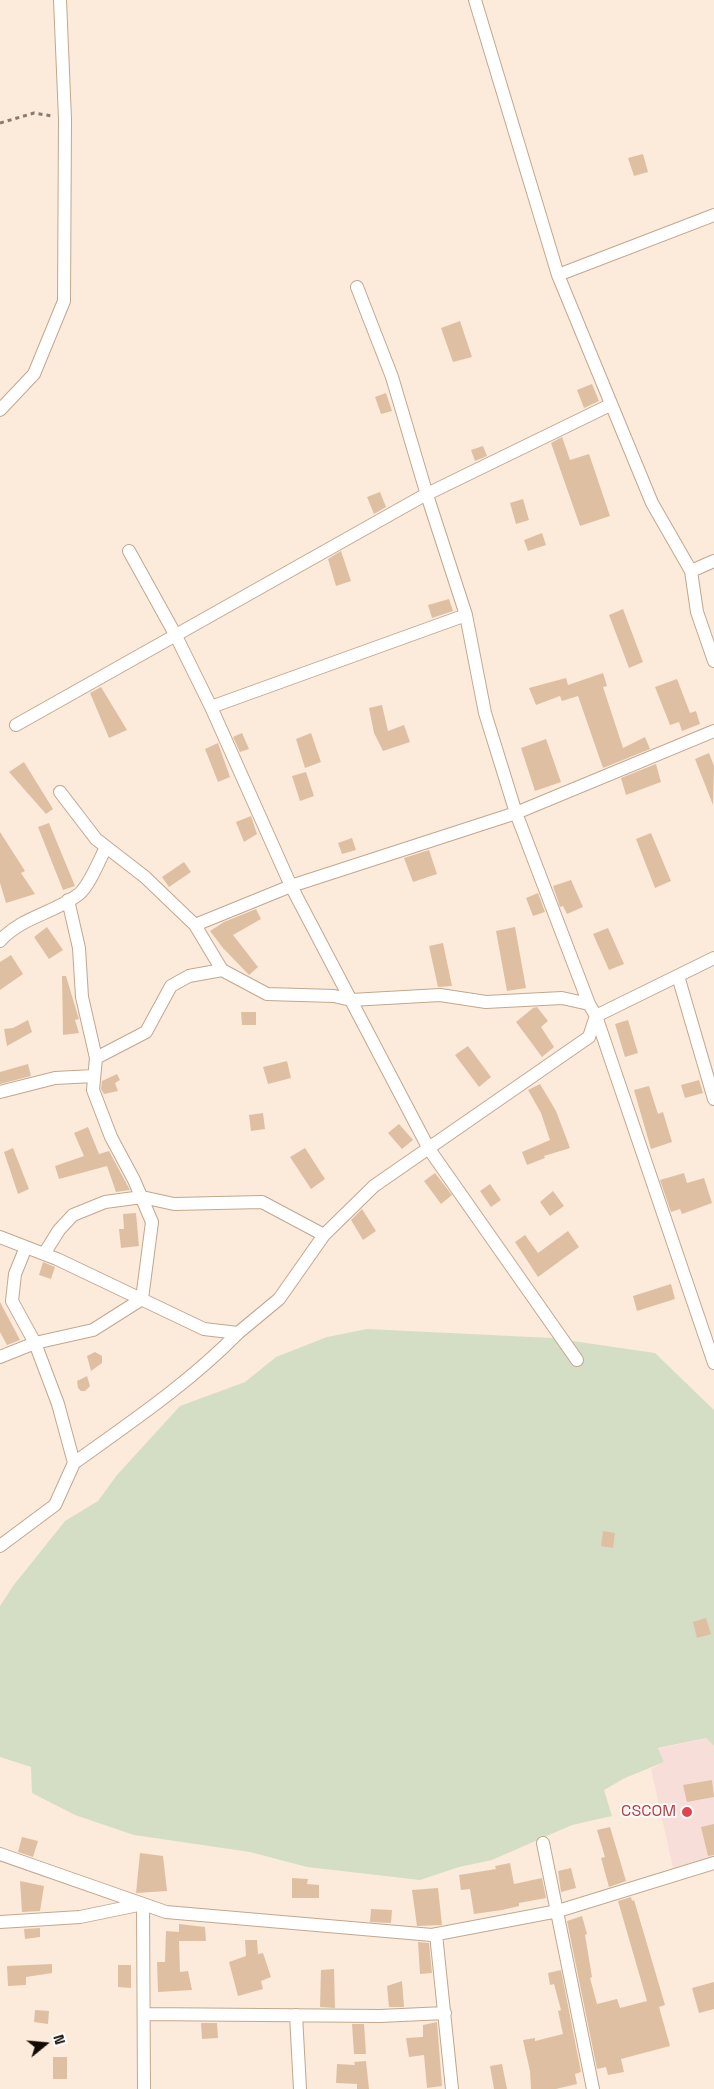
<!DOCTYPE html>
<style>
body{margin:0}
#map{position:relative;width:714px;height:2089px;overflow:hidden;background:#fcebdb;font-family:"Space Grotesk",sans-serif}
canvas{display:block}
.north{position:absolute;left:20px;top:2019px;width:50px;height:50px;-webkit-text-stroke:4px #fbfcfb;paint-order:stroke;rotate:73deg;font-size:14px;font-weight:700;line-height:20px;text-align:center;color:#130a03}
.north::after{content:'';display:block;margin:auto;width:18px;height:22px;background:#130a03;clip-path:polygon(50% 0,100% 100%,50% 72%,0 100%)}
</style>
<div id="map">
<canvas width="714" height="2089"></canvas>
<div class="north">N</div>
</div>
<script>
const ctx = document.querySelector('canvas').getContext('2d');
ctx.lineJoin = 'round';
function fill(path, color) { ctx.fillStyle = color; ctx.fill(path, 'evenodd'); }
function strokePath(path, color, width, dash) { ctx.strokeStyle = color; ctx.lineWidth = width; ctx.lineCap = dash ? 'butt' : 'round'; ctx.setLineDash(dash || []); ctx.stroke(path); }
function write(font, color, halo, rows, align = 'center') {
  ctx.font = font + ' "Space Grotesk",sans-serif'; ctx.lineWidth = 4; ctx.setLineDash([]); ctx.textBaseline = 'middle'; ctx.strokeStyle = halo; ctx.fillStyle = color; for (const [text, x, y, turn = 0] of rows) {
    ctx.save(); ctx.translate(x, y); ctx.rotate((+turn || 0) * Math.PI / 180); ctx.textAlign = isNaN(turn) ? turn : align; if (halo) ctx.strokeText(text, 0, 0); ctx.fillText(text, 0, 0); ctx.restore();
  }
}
fill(new Path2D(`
 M 706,1738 L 714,1746 L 714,1856 L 673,1868 L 651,1769 L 664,1762 L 658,1749 Z`), '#f8ded8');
fill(new Path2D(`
 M 367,1329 L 552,1338 L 655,1353 L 714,1410 L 714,1746 L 706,1738 L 658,1748 L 664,1762 L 625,1778 L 604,1790 L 612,1816 L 572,1825 L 492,1860 L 459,1867 L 420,1880 L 307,1867 L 250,1852 L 134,1835 L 75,1815 L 32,1793 L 31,1767 L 0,1757 L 0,1606 L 13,1586 L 65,1521 L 98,1501 L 117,1475 L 180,1406 L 245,1382 L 276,1357 L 327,1337 Z`), '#d4dec5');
fill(new Path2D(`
 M 643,154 L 648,172 L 634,176 L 628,158 Z
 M 460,321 L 472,357 L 453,362 L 441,328 Z
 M 592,384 L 599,401 L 584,408 L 577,390 Z
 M 386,393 L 392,411 L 381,414 L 375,397 Z
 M 562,437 L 570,460 L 589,454 L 610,516 L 580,526 L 551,443 Z
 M 483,446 L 487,456 L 475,461 L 471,450 Z
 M 380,492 L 386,507 L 374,514 L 367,497 Z
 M 523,499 L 529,520 L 516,524 L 510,503 Z
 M 542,533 L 546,545 L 528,551 L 524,540 Z
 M 341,551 L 351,581 L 336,586 L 328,559 Z
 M 449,599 L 453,611 L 432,618 L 428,605 Z
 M 623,609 L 643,662 L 629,668 L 609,615 Z
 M 603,673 L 607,686 L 603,687 L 623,748 L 645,737 L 650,749 L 603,768 L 578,696 L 562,701 L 560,696 L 536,705 L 529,688 L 566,678 L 568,685 Z
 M 677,679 L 690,713 L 696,711 L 700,724 L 682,731 L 679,722 L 670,725 L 655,687 Z
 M 101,687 L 127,730 L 109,738 L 90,693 Z
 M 382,705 L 388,731 L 404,725 L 410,742 L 383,751 L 374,733 L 369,708 Z
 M 242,733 L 249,749 L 240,752 L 233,737 Z
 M 311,733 L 321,762 L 305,768 L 296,739 Z
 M 546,739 L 561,782 L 535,791 L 521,748 Z
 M 218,743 L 230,777 L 218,782 L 205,749 Z
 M 709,753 L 714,766 L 713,805 L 695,759 Z
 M 24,762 L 53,809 L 46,814 L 9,772 Z
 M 656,764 L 661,782 L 626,795 L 621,778 Z
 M 306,772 L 314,796 L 300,801 L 292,776 Z
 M 251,816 L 257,834 L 244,842 L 236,822 Z
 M 49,823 L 75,886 L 63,890 L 38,827 Z
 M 0,832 L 25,871 L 21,873 L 35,894 L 6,903 L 0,883 Z
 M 651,833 L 671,881 L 655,888 L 636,839 Z
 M 352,838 L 356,850 L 342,854 L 338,843 Z
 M 429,850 L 437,874 L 413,882 L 404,858 Z
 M 184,862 L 191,872 L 169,887 L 162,877 Z
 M 571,880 L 583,907 L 567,914 L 563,906 L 560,907 L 553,886 Z
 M 538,893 L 545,912 L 533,916 L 526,898 Z
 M 256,909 L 261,919 L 233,935 L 258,967 L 249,975 L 223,948 L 210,931 L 224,922 Z
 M 47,927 L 63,950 L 49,959 L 34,937 Z
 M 515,927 L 526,988 L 507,991 L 496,931 Z
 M 608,928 L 624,964 L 609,970 L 593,934 Z
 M 443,943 L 452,986 L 438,987 L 429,946 Z
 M 11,955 L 23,974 L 0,990 L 0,962 Z
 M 62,976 L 66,976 L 78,1016 L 79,1019 L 75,1020 L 79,1033 L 63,1035 Z
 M 537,1007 L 548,1021 L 541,1027 L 554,1047 L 542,1057 L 516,1022 L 533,1008 Z
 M 241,1012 L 256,1012 L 256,1025 L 242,1025 Z
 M 28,1020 L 32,1032 L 7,1046 L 4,1029 L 13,1028 Z
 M 628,1020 L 638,1053 L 625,1057 L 615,1024 Z
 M 468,1046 L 491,1077 L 479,1087 L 455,1055 Z
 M 287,1061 L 291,1078 L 268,1084 L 263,1067 Z
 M 28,1064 L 31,1076 L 0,1084 L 0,1072 Z
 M 117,1074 L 120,1080 L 115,1083 L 118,1091 L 104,1094 L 101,1089 L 102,1081 Z
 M 699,1080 L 703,1093 L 685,1098 L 681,1085 Z
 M 540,1084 L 556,1111 L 570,1148 L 544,1156 L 545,1158 L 527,1165 L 522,1152 L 550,1140 L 541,1113 L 528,1090 Z
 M 649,1086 L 658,1114 L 663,1112 L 672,1142 L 651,1149 L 634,1090 Z
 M 263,1113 L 265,1129 L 251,1131 L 249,1115 Z
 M 399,1124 L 413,1140 L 402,1149 L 388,1133 Z
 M 88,1127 L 99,1154 L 109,1151 L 130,1190 L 116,1192 L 107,1166 L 59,1179 L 55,1166 L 84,1156 L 74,1133 Z
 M 13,1148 L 29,1189 L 18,1194 L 4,1152 Z
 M 305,1148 L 325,1179 L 311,1189 L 290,1157 Z
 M 435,1173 L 452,1195 L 441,1204 L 424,1181 Z
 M 684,1173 L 687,1183 L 704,1178 L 712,1203 L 682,1214 L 680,1209 L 671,1212 L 660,1180 Z
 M 490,1184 L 501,1200 L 491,1207 L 480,1191 Z
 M 553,1191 L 564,1206 L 550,1216 L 540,1202 Z
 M 362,1209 L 376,1231 L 363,1240 L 351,1220 Z
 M 136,1213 L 139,1246 L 121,1248 L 119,1229 L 124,1229 L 123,1214 Z
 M 568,1231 L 579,1247 L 538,1277 L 515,1242 L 525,1235 L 538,1253 Z
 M 43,1262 L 55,1267 L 51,1279 L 39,1275 Z
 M 671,1284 L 675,1299 L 637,1311 L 633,1296 Z
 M 0,1302 L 20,1340 L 7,1345 L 0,1332 Z
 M 95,1352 L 102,1356 L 102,1363 L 91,1371 L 87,1356 Z
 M 87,1376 L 90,1386 L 85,1391 L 81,1391 L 78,1388 L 77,1381 Z
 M 603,1531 L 615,1533 L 613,1548 L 601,1546 Z
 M 706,1618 L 711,1634 L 697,1638 L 693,1622 Z
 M 712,1780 L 714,1797 L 687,1802 L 683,1785 Z
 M 714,1824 L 714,1855 L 708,1856 L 701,1827 Z
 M 610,1827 L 626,1881 L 609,1887 L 601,1858 L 605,1857 L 597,1830 Z
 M 22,1837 L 38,1841 L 33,1857 L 18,1852 Z
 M 140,1853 L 163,1856 L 167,1891 L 136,1893 Z
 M 510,1863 L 514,1884 L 542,1878 L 546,1898 L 519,1903 L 519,1906 L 502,1910 L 474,1914 L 470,1889 L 461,1890 L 459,1875 L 496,1869 L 495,1866 Z
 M 571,1868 L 576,1888 L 561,1892 L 558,1871 Z
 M 292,1878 L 308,1879 L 307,1884 L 319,1885 L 319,1898 L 292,1898 Z
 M 20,1881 L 44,1886 L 40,1911 L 22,1912 Z
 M 438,1888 L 442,1925 L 417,1926 L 412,1890 Z
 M 631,1897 L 632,1901 L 634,1900 L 665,2005 L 659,2007 L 670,2046 L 621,2059 L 624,2072 L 608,2075 L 606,2067 L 597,2069 L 567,1921 L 582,1916 L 587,1934 L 585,1935 L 592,1977 L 590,1978 L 597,2004 L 617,1999 L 620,2008 L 647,2001 L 618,1901 Z
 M 371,1909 L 392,1910 L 391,1923 L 370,1922 Z
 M 179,1924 L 205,1927 L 206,1941 L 179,1941 L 180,1972 L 188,1971 L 192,1990 L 158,1992 L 157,1962 L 165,1962 L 166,1931 L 179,1932 Z
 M 40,1928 L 40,1937 L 25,1939 L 24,1929 Z
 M 245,1940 L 257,1940 L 258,1954 L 263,1953 L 271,1977 L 261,1981 L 263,1989 L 238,1996 L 229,1962 L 246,1956 Z
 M 418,1942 L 429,1943 L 432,1973 L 420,1974 Z
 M 52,1964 L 52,1973 L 26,1977 L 26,1985 L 8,1986 L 7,1966 Z
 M 118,1965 L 131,1965 L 131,1988 L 118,1987 Z
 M 334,1969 L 335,2008 L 320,2007 L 321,1970 Z
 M 561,1970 L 581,2072 L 575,2074 L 577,2084 L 556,2089 L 531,2089 L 530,2071 L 523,2040 L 535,2038 L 535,2041 L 563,2034 L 558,2011 L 561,2010 L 554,1984 L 550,1985 L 548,1973 Z
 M 402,1981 L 404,2007 L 389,2007 L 387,1986 Z
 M 714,1982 L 714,2009 L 699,2013 L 692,1988 Z
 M 35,2010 L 49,2011 L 48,2024 L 34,2022 Z
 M 437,2022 L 442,2086 L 427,2088 L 424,2055 L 409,2057 L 406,2038 L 423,2037 L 423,2025 Z
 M 201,2023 L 217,2023 L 218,2038 L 202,2039 Z
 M 352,2024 L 364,2024 L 366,2054 L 354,2054 Z
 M 53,2057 L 67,2057 L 67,2079 L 53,2079 Z
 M 366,2061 L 369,2089 L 357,2089 L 357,2084 L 336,2083 L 337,2064 L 355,2065 L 354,2062 Z
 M 502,2064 L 507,2089 L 494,2089 L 490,2066 Z`), '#dfbfa2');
const minor = new Path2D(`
 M 475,0 L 558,275 L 652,503 L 691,571 L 697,612 L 714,661
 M 558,275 L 714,215
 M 357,287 L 392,377 L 427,495 L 466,615 L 485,713 L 516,813 L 589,1004 L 596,1016 L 714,1363
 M 0,410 L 34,374 L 64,301 L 65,119 L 60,0
 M 129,551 L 175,634 L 211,707 L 291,886 L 429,1149 L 577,1360
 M 691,571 L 714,561
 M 211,707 L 466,615
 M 16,725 L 423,496 L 610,405
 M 60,792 L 96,839 L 145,877 L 195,925 L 291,886 L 516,813 L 714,731
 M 68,900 L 79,948 L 82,997 L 96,1058
 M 195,925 L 222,970 L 267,994 L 334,996 L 351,1000 L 440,995 L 486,1002 L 562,998 L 589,1004
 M 0,941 C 21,917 55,913 79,894 C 89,886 100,859 106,847
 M 678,976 L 714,1099
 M 0,1092 L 55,1078 L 94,1076
 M 0,1237 L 57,1259 L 204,1329 L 238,1333 L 279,1299 L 324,1235 L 374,1186 L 589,1037 L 596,1016 L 714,958
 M 26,1247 L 15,1274 L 12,1301 L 35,1343 L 93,1330 L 142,1299 L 152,1222 L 134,1180 L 111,1137 L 93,1090 L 96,1058 L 146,1032 L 171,986 L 189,976 L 222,970
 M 44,1254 L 59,1230 L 73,1215 L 105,1202 L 142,1197 L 174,1204 L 262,1202 L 324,1235
 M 0,1357 L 35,1343 L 58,1404 L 74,1463 L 55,1505 L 0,1546
 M 74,1463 C 131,1422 189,1383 238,1333
 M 543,1843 L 593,2089
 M 0,1854 L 166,1912 L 432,1935 L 558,1911 L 714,1863
 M 0,1922 L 80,1917 L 143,1904 L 144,2089
 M 436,1934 L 452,2089
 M 144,2014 L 380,2016 L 445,2013
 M 296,2015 L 300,2089`);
strokePath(minor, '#c2a78e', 14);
strokePath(new Path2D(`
 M 0,123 L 34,113 L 52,116`), '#887b6f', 3, [4, 4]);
strokePath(minor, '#fff', 12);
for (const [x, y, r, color] of [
 [687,1812,6,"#e0444e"]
]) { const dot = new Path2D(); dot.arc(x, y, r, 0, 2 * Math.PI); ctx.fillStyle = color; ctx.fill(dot); strokePath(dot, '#fbfcfb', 2); }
write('16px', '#be3a42', '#fbfcfb', [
 ["CSCOM",676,1812]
], 'right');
</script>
